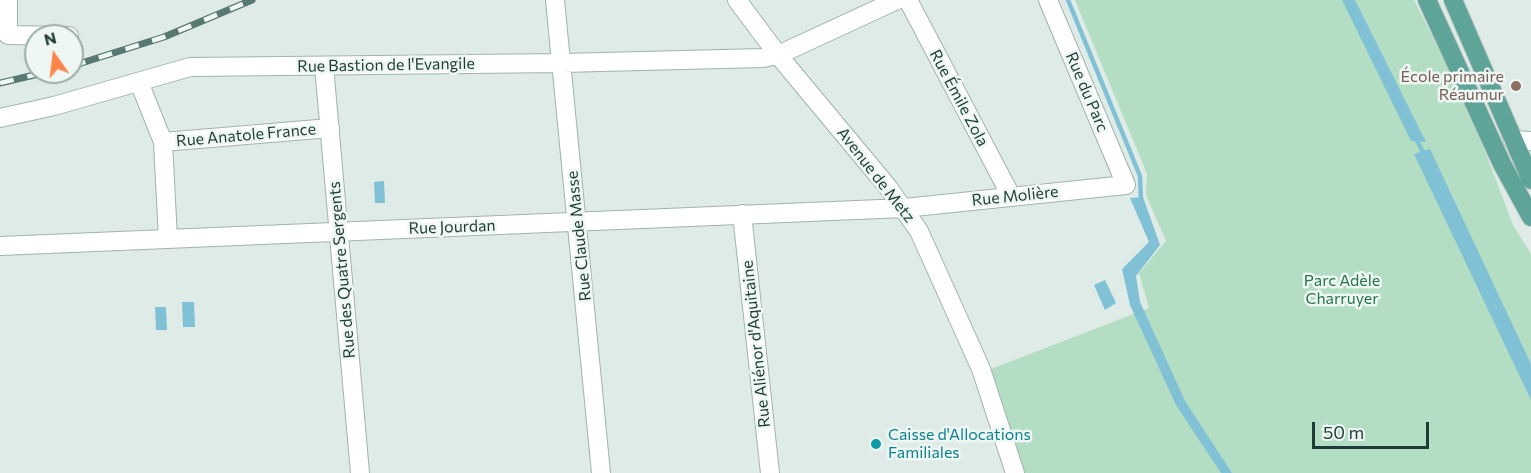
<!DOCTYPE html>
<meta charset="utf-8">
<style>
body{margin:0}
#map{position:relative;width:1531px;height:473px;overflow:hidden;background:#deebe6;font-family:Commissioner,sans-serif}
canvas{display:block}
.north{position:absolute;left:24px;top:24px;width:60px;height:60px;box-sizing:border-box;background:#eef7f3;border:2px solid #9baca7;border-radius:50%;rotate:346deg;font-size:16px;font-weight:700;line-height:24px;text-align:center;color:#1e3c36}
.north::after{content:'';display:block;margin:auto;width:21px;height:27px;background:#fd8549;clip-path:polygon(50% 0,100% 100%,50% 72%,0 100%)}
.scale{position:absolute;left:1312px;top:422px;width:117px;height:27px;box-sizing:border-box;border:3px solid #1e3c36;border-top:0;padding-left:8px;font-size:18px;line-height:21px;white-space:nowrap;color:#1e3c36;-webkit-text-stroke:4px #eef7f3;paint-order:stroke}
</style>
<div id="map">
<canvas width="1531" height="473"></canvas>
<div class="north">N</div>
<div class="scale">50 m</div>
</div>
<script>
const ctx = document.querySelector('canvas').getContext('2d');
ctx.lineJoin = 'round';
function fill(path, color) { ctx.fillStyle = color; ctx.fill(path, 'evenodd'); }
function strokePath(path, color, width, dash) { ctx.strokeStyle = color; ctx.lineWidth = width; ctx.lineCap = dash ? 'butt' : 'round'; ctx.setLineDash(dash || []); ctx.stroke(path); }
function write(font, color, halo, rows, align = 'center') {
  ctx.font = font + ' Commissioner,sans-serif'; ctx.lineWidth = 5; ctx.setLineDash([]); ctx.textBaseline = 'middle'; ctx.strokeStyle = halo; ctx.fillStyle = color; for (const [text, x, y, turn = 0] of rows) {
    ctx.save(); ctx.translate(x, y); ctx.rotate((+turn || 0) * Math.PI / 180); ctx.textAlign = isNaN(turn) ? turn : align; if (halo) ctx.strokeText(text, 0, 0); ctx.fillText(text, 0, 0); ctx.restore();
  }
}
fill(new Path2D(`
 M 1075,0 L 1414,0 L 1469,109 L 1513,225 L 1531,254 L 1531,473 L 1025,473 L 991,369 L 1149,308 L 1139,273 L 1166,241 L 1146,195 L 1147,174 Z`), '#b4dec3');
fill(new Path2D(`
 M 1342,0 L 1355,0 L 1426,142 L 1411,141 Z
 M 1430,149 L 1531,364 L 1531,400 L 1414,154 Z
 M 384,181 L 385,203 L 375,203 L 374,182 Z
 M 1143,197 L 1160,245 L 1136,276 L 1140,302 L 1185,401 L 1232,473 L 1221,473 L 1176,405 L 1130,305 L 1122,269 L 1149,242 L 1130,198 Z
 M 1105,280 L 1116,303 L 1105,310 L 1094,285 Z
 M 182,302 L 194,302 L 195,327 L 183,327 Z
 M 155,307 L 166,307 L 167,330 L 156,330 Z`), '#80c1d5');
strokePath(new Path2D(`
 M 1068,0 L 1140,176 L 1141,202
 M 1417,140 L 1425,157`), '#80c1d5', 4.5);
const minor = new Path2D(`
 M 8,0 L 8,35 L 69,36
 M 555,0 L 601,473
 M 737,0 L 778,55 L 887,186 L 919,231 L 981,369 L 1015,473
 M 908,0 L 1011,196
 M 324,66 L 360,473
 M 139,82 L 163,142 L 168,239
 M 0,118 L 54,106 L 190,67 L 561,63 L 763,58 L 778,55 L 897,0
 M 1513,140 L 1531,141
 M 163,142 L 330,128
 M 742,214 L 770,473
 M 0,246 L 904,208 L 1126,185 L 1048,0`);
const major = new Path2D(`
 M 1427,0 L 1502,164 L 1531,217
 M 1453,0 L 1531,180`);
strokePath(minor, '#a1b3ae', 20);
strokePath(major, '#c0c8c7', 20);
strokePath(minor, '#fff', 18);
strokePath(major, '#5ea498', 18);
const rail = new Path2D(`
 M 72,66 L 164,37 L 252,0
 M 0,83 L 47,72`);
strokePath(rail, '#587872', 7);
strokePath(rail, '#eef7f3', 4.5, [14]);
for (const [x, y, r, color] of [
 [1516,86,6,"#8d6e63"],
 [876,444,6,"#0f9aa8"]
]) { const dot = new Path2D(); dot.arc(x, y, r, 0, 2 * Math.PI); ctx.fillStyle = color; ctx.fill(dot); strokePath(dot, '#eef7f3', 2); }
write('16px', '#1e3c36', '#eef7f3', [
 ["Rue Bastion de l'Evangile",386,65,-1],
 ["Rue du Parc",1087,92,67],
 ["Rue Émile Zola",959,98,62],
 ["Rue Anatole France",246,135,-5],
 ["Avenue de Metz",876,175,52],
 ["Rue Molière",1015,196,-6],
 ["Rue Jourdan",452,227,-2],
 ["Rue Claude Masse",579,236,-96],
 ["Rue des Quatre Sergents",342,270,-95],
 ["Rue Aliénor d'Aquitaine",756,344,-96]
]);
write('16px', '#785e54', '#eef7f3', [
 ["École primaire",1504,77],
 ["Réaumur",1504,95]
], 'right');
write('16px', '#25754b', '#eef7f3', [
 ["Parc Adèle",1342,281],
 ["Charruyer",1342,299]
]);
write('16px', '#0d838f', '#eef7f3', [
 ["Caisse d'Allocations",888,435],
 ["Familiales",888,453]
], 'left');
</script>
